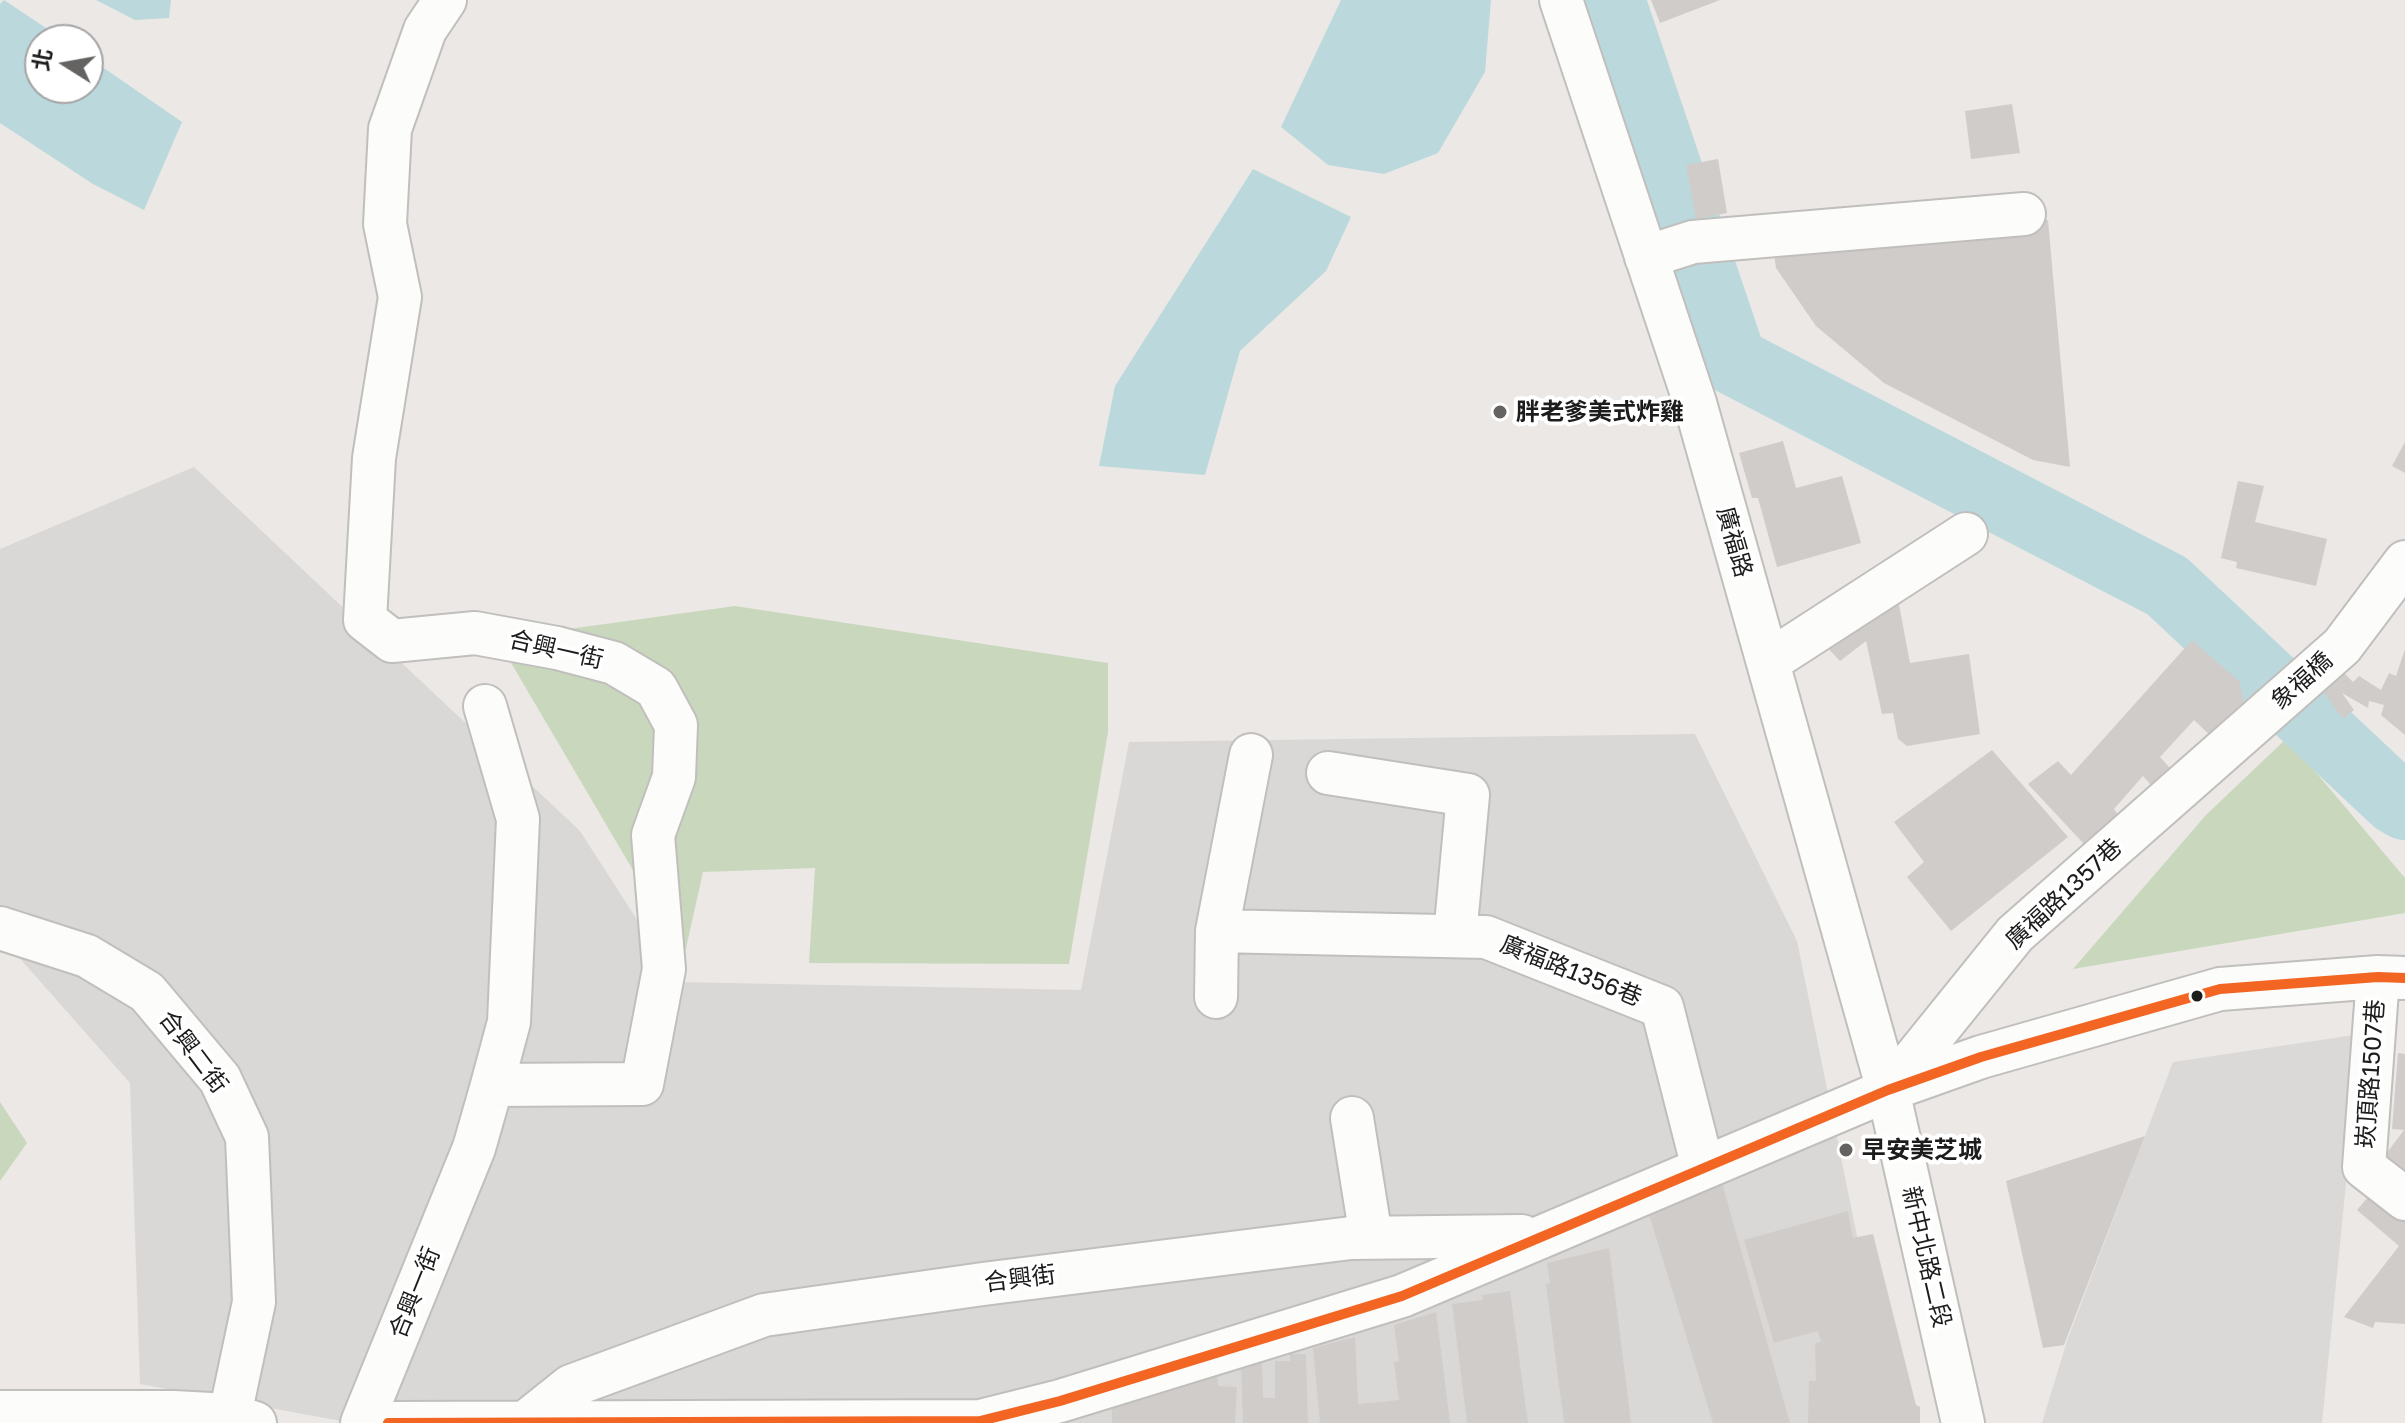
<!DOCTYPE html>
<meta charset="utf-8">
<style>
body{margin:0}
#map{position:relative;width:2405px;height:1423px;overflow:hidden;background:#ebe8e5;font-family:"Golos Text","Noto Sans TC",sans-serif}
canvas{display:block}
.north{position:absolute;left:24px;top:24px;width:80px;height:80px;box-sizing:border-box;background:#fff;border:2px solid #a4a4a4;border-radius:50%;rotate:281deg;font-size:22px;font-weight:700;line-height:32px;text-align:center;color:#1c1c1c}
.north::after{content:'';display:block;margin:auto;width:28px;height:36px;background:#646362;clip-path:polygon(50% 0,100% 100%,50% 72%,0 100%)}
</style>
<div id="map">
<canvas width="2405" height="1423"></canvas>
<div class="north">北</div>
</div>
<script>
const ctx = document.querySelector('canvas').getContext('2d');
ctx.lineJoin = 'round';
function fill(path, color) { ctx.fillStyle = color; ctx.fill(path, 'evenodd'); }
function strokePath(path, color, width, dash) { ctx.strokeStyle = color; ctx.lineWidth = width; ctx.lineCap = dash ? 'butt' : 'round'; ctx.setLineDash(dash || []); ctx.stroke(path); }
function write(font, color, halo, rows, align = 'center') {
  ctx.font = font + ' "Golos Text","Noto Sans TC",sans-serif'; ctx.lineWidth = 8; ctx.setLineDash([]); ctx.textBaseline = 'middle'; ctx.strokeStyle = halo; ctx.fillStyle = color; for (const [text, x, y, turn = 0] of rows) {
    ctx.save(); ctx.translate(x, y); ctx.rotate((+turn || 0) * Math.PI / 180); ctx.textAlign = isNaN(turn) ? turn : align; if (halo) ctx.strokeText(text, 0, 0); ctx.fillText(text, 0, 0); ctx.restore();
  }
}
fill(new Path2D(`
 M 194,467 L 580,831 L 677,982 L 1081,990 L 1129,742 L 1695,734 L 1797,941 L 1895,1423 L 352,1423 L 140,1384 L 130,1083 L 0,936 L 0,549 Z`), '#dad8d6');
fill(new Path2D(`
 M 735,606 L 1108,663 L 1108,732 L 1069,964 L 809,963 L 815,868 L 703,872 L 684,957 L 497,639 Z
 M 2287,738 L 2405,878 L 2405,913 L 2073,969 L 2206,815 Z
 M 0,1102 L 27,1143 L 0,1181 Z`), '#c9d8bc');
fill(new Path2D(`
 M 2361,1034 L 2322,1423 L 2042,1423 L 2067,1341 L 2173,1062 Z`), '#dbd9d8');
fill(new Path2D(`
 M 4,0 L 64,40 L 40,40 L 40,88 L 88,88 L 88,57 L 182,122 L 144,210 L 93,184 L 0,123 L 0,4 Z
 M 96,0 L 171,0 L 169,18 L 135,20 Z
 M 1341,0 L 1491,0 L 1485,72 L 1438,153 L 1384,174 L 1328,165 L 1281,127 Z
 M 1253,169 L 1351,217 L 1326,271 L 1240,351 L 1205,475 L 1099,466 L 1115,386 Z`), '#bbd9dc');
strokePath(new Path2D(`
 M 1611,0 L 1733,361 L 2167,586 L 2395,800 L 2405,806`), '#bbd9dc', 68);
fill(new Path2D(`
 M 1651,0 L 1720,0 L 1660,23 Z
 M 2012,104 L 2020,153 L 1971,159 L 1965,111 Z
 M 1718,159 L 1727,213 L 1696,219 L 1686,165 Z
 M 2048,220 L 2070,467 L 2033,460 L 1884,383 L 1816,326 L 1776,268 L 1773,245 Z
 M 1783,441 L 1796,488 L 1842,476 L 1861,543 L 1777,567 L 1758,498 L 1752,498 L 1739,453 Z
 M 2405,442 L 2405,473 L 2392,466 Z
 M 2238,481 L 2264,486 L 2255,522 L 2327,539 L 2316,586 L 2236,568 L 2237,562 L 2221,558 Z
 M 1897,594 L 1910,663 L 1969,654 L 1980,734 L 1907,746 L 1898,739 L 1893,713 L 1882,714 L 1866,641 L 1840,661 L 1827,647 Z
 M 2192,640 L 2240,682 L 2245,710 L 2215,740 L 2194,720 L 2160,757 L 2177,776 L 2158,793 L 2143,776 L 2114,809 L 2128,829 L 2097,858 L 2028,784 L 2058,761 L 2071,775 Z
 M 2405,649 L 2405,735 L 2381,715 L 2384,705 L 2369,701 L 2368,708 L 2342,693 L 2354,710 L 2343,719 L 2323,692 L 2343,672 L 2353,682 L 2359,676 L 2381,690 L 2389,673 L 2396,676 Z
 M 1992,750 L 2068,837 L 1951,931 L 1907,877 L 1924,862 L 1894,822 Z
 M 2398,1053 L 2405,1054 L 2405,1189 L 2377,1166 L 2404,1130 L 2392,1129 Z
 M 2145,1136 L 2064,1345 L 2043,1348 L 2006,1181 Z
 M 1720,1176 L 1790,1423 L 1713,1423 L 1648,1211 Z
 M 2373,1191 L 2405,1215 L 2405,1324 L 2375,1322 L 2373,1328 L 2344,1317 L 2399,1246 L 2357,1210 Z
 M 1848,1211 L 1853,1238 L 1873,1234 L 1916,1405 L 1920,1407 L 1920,1423 L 1808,1423 L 1809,1381 L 1816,1381 L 1815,1343 L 1821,1342 L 1818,1331 L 1774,1343 L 1744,1240 Z
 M 1609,1248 L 1631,1423 L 1564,1423 L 1546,1284 L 1550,1283 L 1547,1263 Z
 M 1510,1291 L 1528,1423 L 1467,1423 L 1452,1304 L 1483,1300 L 1482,1295 Z
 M 1436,1312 L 1450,1423 L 1320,1423 L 1313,1348 L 1355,1337 L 1358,1404 L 1399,1400 L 1394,1362 L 1399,1361 L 1394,1325 Z
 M 1290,1354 L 1306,1354 L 1308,1423 L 1243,1423 L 1241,1364 L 1262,1359 L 1263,1398 L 1275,1398 L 1275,1361 L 1290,1361 Z
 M 1217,1372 L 1218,1386 L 1237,1387 L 1235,1423 L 1112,1423 L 1112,1398 Z`), '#d0ccca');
const minor = new Path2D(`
 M 1561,0 L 1695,403 L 1888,1090 L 1963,1423
 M 1646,257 L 1693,242 L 2024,214
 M 1768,662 L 1966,534
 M 485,706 L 518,819 L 509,1022 L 492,1085
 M 1328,773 L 1468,795 L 1455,936
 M 0,928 L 87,956 L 147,992 L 220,1079 L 247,1137 L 254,1302 L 230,1415
 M 1217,931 L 1486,937 L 1662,1007 L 1703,1168
 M 2378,977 L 2364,1167 L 2405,1199
 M 1216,997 L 1217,931 L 1251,755
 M 1889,1090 L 2015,934 L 2342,646 L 2405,562
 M 1352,1118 L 1371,1237
 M 0,1412 L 173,1412 L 230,1415 L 255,1423
 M 526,1422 L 571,1386 L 764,1315 L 983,1284 L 1351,1238 L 1522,1236
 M 362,1423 L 474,1148 L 492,1085 L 642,1084 L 664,969 L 653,835 L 674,777 L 676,725 L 656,688 L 614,663 L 557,648 L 475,633 L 392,641 L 365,620 L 374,458 L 400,297 L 385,224 L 390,129 L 425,30 L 445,0
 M 388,1423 L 980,1421 L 1060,1401 L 1402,1296 L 1888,1090 L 1981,1057 L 2220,989 L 2378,977 L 2405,978`);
strokePath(minor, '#c0bfbd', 46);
strokePath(minor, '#fcfcfb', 42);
strokePath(new Path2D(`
 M 388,1423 L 980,1421 L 1060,1401 L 1402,1296 L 1888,1090 L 1981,1057 L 2220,989 L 2378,977 L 2405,978`), '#f26522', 10);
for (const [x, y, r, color] of [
 [1500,412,8,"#646362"],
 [2197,996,7,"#1c1c1c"],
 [1846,1150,8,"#646362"]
]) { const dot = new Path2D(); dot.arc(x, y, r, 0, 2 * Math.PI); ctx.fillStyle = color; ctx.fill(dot); strokePath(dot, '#fff', 3); }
write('bold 24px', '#1c1c1c', '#fff', [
 ["胖老爹美式炸雞",1516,412],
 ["早安美芝城",1862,1150]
], 'left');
write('24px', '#1c1c1c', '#fff', [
 ["廣福路",1734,542,74],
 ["合興一街",556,650,13],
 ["象福橋",2302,681,-42],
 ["廣福路1357巷",2064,894,-43],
 ["廣福路1356巷",1571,971,22],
 ["合興二街",193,1052,53],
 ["崁頂路1507巷",2371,1074,-86],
 ["新中北路二段",1926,1257,77],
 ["合興街",1020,1279,-7],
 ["合興一街",415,1293,-68]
]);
</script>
